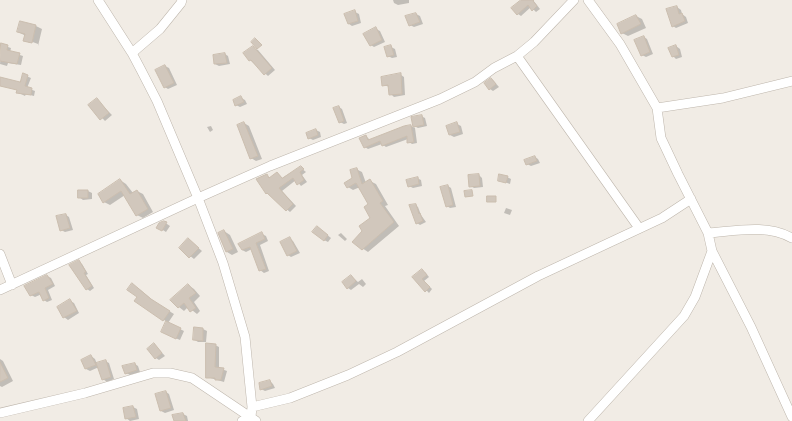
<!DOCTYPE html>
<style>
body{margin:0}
canvas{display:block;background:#f1ece5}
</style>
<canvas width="792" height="421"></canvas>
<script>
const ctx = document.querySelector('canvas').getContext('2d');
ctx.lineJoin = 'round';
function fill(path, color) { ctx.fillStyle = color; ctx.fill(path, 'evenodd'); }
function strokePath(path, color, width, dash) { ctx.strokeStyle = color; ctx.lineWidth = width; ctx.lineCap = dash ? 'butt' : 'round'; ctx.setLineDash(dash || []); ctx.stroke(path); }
fill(new Path2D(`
 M 393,0 L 409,0 L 409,3 L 398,5 L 394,3 Z
 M 523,0 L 533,0 L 540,9 L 536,12 L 531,7 L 521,16 L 518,14 Z
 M 677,7 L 681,10 L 682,14 L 686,17 L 688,23 L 676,28 L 673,26 Z
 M 355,12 L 359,14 L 361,23 L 352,26 L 349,24 Z
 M 416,14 L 420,16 L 423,24 L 414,27 L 410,25 Z
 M 636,16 L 642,19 L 646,28 L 628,36 L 622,33 Z
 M 21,22 L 36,26 L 42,29 L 38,46 L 38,44 L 30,41 L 30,43 L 25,41 L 26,36 L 18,32 Z
 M 376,29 L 380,31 L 385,42 L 374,47 L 371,45 Z
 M 644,37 L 647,39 L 653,54 L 646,57 L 642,55 Z
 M 2,45 L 11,48 L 10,52 L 23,56 L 21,65 L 8,63 L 7,66 L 0,64 Z
 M 676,46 L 680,49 L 682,57 L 676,59 L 673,56 Z
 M 391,47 L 395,49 L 397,57 L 392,58 L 388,56 Z
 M 253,48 L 258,50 L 275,70 L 268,76 L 250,60 Z
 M 225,54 L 228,56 L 230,64 L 219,66 L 215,64 Z
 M 165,66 L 169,68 L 177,85 L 168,89 L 165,87 Z
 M 24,75 L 31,78 L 27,88 L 35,91 L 34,96 L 26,94 L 25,96 L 21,94 L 18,93 L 18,90 L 0,79 L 21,84 Z
 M 401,75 L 404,77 L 405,95 L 394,97 L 391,94 L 390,87 L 383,85 Z
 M 492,79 L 499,87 L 493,91 L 490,89 Z
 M 241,98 L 245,100 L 247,104 L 240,107 L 236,105 Z
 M 97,100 L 112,115 L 105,121 L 90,105 Z
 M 339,107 L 342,109 L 347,123 L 344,124 L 340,122 Z
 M 421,116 L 425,118 L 427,126 L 418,128 L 414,126 L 415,128 L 413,118 Z
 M 244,123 L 249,126 L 262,159 L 256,161 L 251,158 Z
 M 457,124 L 461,126 L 463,134 L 454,137 L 450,135 Z
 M 211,126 L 213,130 L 210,132 L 207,127 Z
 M 411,126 L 415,128 L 417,143 L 412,144 L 409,142 L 408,139 L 386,147 L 382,144 L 368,149 L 365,147 L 366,136 L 370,140 Z
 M 316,130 L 320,132 L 321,137 L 313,140 L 309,138 Z
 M 535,157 L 538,159 L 540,163 L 531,166 L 527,164 Z
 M 301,168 L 306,172 L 302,175 L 307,182 L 301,186 L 296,180 L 282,191 L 296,206 L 290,212 L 267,193 L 266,176 L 271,178 L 277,173 L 283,179 Z
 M 356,169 L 362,172 L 366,183 L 370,181 L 376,184 L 388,205 L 385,206 L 399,226 L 368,252 L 362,248 L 364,231 L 371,218 L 370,205 L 360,187 L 353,190 L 348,187 L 354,179 Z
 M 479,175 L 482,178 L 483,187 L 474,188 L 471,186 Z
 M 507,177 L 511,179 L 510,184 L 499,180 Z
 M 417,178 L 421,180 L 422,186 L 413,188 L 409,186 Z
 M 120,180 L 126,184 L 133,193 L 137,191 L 143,194 L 153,212 L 143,218 L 137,215 L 125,195 L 110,205 L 104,202 Z
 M 448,186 L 451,188 L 456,207 L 450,208 L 447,206 Z
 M 88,191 L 92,193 L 92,199 L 83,200 L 79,197 Z
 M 415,205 L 418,207 L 421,215 L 426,222 L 420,225 L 417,223 Z
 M 506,208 L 512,210 L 510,215 L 504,213 Z
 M 66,215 L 69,217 L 73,230 L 65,232 L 61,230 Z
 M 164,222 L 170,226 L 166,232 L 158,227 Z
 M 321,230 L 331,238 L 328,242 L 324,240 Z
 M 224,231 L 230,235 L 238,252 L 232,255 L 227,252 Z
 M 341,233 L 347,239 L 345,241 L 338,235 Z
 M 262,234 L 266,236 L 268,241 L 260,245 L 269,271 L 264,273 L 260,270 L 252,249 L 246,252 L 242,250 Z
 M 188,239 L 202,251 L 194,259 L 180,248 Z
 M 290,239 L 293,241 L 300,253 L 291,257 L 288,255 Z
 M 78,262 L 82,264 L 88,274 L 86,275 L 94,288 L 90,291 L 87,289 Z
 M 425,272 L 429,277 L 424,281 L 432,289 L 429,293 L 414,277 Z
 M 47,276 L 51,278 L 55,286 L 48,290 L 52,300 L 47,302 L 44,300 L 42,294 L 35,297 L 31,295 Z
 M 351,276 L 358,282 L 362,279 L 366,284 L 363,287 L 359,284 L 351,290 L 348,288 Z
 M 188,285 L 194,289 L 200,296 L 194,302 L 200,311 L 197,314 L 188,307 L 184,311 L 179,307 Z
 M 137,287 L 156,303 L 174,314 L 168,323 L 184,331 L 180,340 L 166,334 L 167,322 L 136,301 L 139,296 Z
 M 70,301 L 74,303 L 79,313 L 68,320 L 64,317 Z
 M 203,329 L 207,331 L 206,342 L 198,342 L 195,340 Z
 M 154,344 L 165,356 L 159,360 L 156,358 Z
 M 215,345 L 219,347 L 219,368 L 227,371 L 224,382 L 207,377 Z
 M 91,356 L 95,359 L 97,364 L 105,361 L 109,363 L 114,379 L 107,382 L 103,379 L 99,367 L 90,371 L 86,369 Z
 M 0,359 L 3,361 L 13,381 L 2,387 L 0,386 Z
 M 135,364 L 138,366 L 140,372 L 130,375 L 126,373 Z
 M 270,381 L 273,384 L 275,388 L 265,391 L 261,389 Z
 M 166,392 L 169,394 L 174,410 L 165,413 L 161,411 Z
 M 133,407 L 137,409 L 139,419 L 130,421 L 126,418 Z
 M 183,414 L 187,416 L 188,421 L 175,421 Z`), '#0003');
const building = new Path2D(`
 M 521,0 L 534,0 L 533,1 L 537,6 L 532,11 L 528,5 L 517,15 L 511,8 Z
 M 677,6 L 679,14 L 682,13 L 685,21 L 672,27 L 666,9 Z
 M 355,10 L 358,21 L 348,24 L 344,14 Z
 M 416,13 L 420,22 L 409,26 L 405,16 Z
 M 636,15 L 641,24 L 621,34 L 617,24 Z
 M 20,21 L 36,25 L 32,43 L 23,41 L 25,34 L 17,32 Z
 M 376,27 L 382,40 L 370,46 L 363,34 Z
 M 644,36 L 650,52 L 641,56 L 634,40 Z
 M 255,38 L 262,45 L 257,49 L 251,42 Z
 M 1,43 L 8,45 L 7,50 L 20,53 L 17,64 L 0,61 Z
 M 391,45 L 394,55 L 387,57 L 384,47 Z
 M 676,45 L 679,55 L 672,57 L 668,48 Z
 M 253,46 L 272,68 L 264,75 L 251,60 L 249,61 L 243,53 Z
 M 225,53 L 227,63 L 214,64 L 213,55 Z
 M 165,65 L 174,83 L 164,88 L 155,70 Z
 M 23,73 L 28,75 L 25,86 L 32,88 L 31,95 L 16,93 L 17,90 L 0,86 L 0,77 L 20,82 Z
 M 401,73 L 402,94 L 389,95 L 388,85 L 382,86 L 381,77 Z
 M 491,78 L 496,84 L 489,90 L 484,83 Z
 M 241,96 L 244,102 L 235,106 L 233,100 Z
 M 97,98 L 109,113 L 100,120 L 88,105 Z
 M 339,106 L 344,121 L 339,123 L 333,108 Z
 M 422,115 L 424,125 L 413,127 L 411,117 Z
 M 244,122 L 258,156 L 250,159 L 237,125 Z
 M 457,122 L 460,132 L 449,135 L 446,126 Z
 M 411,125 L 414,142 L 407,143 L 407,136 L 382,146 L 380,141 L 364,148 L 359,138 L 366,135 L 368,140 L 404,126 Z
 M 316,129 L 318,135 L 308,139 L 306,133 Z
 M 535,156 L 537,161 L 526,165 L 524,160 Z
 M 301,166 L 304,169 L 300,172 L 304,180 L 297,185 L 293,178 L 279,188 L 293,204 L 286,211 L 267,193 L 266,194 L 256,179 L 267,174 L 269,178 L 277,172 L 282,178 Z
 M 357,168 L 362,184 L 370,179 L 383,201 L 380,203 L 394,222 L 362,250 L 352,242 L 362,231 L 359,226 L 370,218 L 364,207 L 368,204 L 356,183 L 347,188 L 344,183 L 352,178 L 350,170 Z
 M 479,174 L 480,186 L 469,187 L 468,175 Z
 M 499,174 L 508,176 L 506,183 L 498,181 Z
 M 418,177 L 419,184 L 408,187 L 406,180 Z
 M 120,179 L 130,194 L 137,190 L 148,209 L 136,216 L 121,191 L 103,203 L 98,194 Z
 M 448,185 L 453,205 L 446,207 L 440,187 Z
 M 78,190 L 88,190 L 88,198 L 78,198 Z
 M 472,190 L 473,196 L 465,197 L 464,191 Z
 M 487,196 L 496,196 L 496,202 L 487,202 Z
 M 416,204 L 419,214 L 420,213 L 423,221 L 416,224 L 409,205 Z
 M 66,214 L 70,228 L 60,231 L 56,216 Z
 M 164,221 L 167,222 L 162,231 L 156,228 L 159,223 Z
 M 317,226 L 328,235 L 324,241 L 312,232 Z
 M 224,230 L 233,249 L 226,252 L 218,233 Z
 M 262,232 L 265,239 L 256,243 L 266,269 L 259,271 L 250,247 L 242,250 L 238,244 Z
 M 290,237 L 297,251 L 287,256 L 280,242 Z
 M 188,238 L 199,248 L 189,258 L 179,248 Z
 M 79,260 L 86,272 L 84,273 L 92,286 L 86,290 L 69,265 Z
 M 422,269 L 427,275 L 422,279 L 430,287 L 425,292 L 412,277 Z
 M 47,275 L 53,284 L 45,288 L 49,298 L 43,301 L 39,292 L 30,296 L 24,286 Z
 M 351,275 L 356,281 L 347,289 L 342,282 Z
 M 132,283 L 151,299 L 170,311 L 163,321 L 134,301 L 137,297 L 127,290 Z
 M 188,284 L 196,293 L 189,298 L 196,308 L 190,312 L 184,303 L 178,308 L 170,300 Z
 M 70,299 L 77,311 L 63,318 L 57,307 Z
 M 166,321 L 181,328 L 176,339 L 161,332 Z
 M 194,327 L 203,328 L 203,341 L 193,340 Z
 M 154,343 L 162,353 L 155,359 L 147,349 Z
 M 206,343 L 216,344 L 215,367 L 224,368 L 221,380 L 215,380 L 215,378 L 206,378 Z
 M 91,355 L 96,365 L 85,369 L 81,360 Z
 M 106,360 L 111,377 L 102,380 L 96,363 Z
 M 0,362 L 8,378 L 0,382 Z
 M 135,363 L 137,370 L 125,374 L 122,366 Z
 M 270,380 L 272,386 L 260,390 L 259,383 Z
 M 166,391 L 171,408 L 160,411 L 155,394 Z
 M 133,406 L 136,417 L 125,419 L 123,408 Z
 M 183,413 L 186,421 L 174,421 L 172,415 Z`);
fill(building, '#d1c7bc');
strokePath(building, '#cbbeaf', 1);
const minor = new Path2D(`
 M 98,0 L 132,53 L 141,70 L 157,101 L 198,198 L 223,263 L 245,337 L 252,407 L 251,417 L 242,421
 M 588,0 L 620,44 L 657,108 L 661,138 L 678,174 L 708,233 L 712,251 L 751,327 L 792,417
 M 132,53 L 160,29 L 181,3 L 182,0
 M 517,56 L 639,228
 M 657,108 L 723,98 L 792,81
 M 708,233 C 736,231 766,224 792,238
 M 0,254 L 12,285
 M 0,290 L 198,198 L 270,166 L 440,99 L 475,82 L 494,68 L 517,56 L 534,42 L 574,0
 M 252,407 L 290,398 L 348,375 L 397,352 L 538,276 L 662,218 L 691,199
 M 0,413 L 85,393 L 153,373 L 170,373 L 192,378 L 256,421
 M 588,421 L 684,316 L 695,297 L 712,251`);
strokePath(minor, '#beb6ac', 10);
strokePath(minor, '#fff', 9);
</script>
